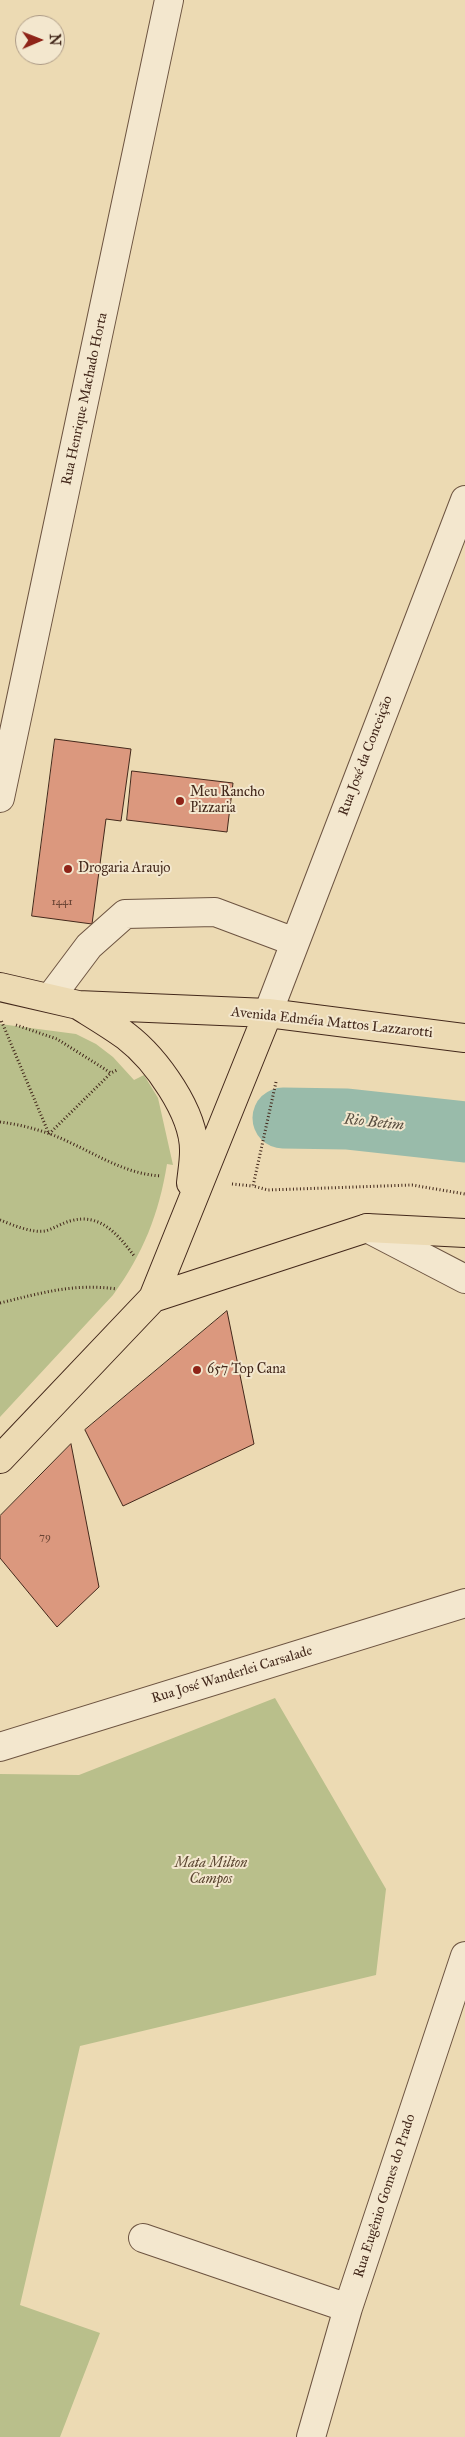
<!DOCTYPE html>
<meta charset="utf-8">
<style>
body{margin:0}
#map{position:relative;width:465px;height:2437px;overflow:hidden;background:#ecdab3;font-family:"IM FELL Great Primer",serif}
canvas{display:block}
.north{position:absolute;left:15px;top:15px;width:50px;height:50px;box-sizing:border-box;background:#f3e7ce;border:1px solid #ad9b86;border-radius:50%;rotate:89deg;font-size:14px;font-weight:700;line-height:20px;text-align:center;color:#43281b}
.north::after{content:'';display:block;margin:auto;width:18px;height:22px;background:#8f2418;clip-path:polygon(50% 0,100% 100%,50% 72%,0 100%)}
</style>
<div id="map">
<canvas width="465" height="2437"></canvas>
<div class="north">N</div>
</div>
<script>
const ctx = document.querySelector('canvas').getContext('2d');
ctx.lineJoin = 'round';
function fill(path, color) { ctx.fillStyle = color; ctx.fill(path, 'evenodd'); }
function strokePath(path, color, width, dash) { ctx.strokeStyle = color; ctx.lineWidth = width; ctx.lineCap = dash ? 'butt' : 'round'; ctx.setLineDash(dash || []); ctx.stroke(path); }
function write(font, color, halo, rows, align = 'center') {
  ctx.font = font + ' "IM FELL Great Primer",serif'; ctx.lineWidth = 4; ctx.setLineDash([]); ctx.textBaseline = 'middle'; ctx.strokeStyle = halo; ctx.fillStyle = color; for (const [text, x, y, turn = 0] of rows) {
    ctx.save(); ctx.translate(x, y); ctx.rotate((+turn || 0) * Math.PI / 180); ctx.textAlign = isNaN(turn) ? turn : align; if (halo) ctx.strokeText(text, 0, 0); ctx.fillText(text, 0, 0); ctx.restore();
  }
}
fill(new Path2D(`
 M 0,1024 L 76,1034 L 96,1044 L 113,1057 L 134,1080 L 144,1075 L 158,1098 L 173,1165 L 167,1164 C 159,1214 143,1254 113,1295 L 0,1417 Z
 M 275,1698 L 386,1889 L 376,1975 L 80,2046 L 20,2305 L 100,2333 L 60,2437 L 0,2437 L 0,1774 L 79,1775 Z`), '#b9bf8b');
strokePath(new Path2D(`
 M 283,1118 L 347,1119 L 465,1132`), '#9ba', 61);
const building = new Path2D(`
 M 55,739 L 131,749 L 121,821 L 106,819 L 92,924 L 32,916 Z
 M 132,771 L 233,783 L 227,832 L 127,820 Z
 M 227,1311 L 254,1444 L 123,1506 L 85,1430 Z
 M 71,1444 L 99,1587 L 57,1627 L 0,1558 L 0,1516 Z`);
fill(building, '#db987e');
strokePath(building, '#43281b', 1);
const minor = new Path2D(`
 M 0,798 L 169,0
 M 50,998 L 89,946 L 125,914 L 215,912 L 295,942
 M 268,1013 L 465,500
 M 367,1228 L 465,1279
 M 0,1747 L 465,1603
 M 143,2238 L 348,2308
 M 311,2437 L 348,2308 L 465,1956`);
const major = new Path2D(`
 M 0,987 L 78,1005 L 268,1013 L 465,1038
 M 78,1005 C 94,1015 111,1025 126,1036 C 156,1059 195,1113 194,1152 C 194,1162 192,1173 191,1183
 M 153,1298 L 367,1228 L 465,1233
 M 0,1459 L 153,1298 L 268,1013`);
strokePath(minor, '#6d5441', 30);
strokePath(major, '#43281b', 30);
strokePath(new Path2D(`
 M 0,1022 L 1,1020 L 49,1134 L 111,1073
 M 16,1025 L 57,1039 L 111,1073 L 117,1070
 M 276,1082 L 253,1186 L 268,1190 L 412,1185 L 465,1194
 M 0,1122 C 24,1125 49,1132 71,1143 C 101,1157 127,1174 161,1176
 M 232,1184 L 253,1186
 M 0,1220 C 13,1225 31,1233 45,1231 C 53,1229 62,1223 70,1221 C 101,1212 119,1236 135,1257
 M 0,1303 C 41,1293 74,1283 117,1289`), '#43281b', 3, [1, 2.5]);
strokePath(minor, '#f3e7ce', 28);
strokePath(major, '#ecdab3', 28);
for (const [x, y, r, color] of [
 [180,801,5,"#8f2418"],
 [68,869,5,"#8f2418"],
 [197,1370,5,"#8f2418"]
]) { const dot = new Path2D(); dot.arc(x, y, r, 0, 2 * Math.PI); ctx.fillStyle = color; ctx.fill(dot); strokePath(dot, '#f3e7ce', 2); }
write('11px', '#694434', null, [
 ["1441",62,902],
 ["79",45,1537]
]);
write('14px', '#43281b', '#f3e7ce', [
 ["Rua Henrique Machado Horta",85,399,-78],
 ["Rua José da Conceição",366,756,-69],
 ["Avenida Edméia Mattos Lazzarotti",332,1023,6],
 ["Rua José Wanderlei Carsalade",232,1675,-17],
 ["Rua Eugênio Gomes do Prado",385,2196,-72]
]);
write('14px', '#43281b', '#f3e7ce', [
 ["Meu Rancho",190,793],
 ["Pizzaria",190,809],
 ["Drogaria Araujo",78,869],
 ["657 Top Cana",207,1370]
], 'left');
write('italic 14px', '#5b4631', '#f3e7ce', [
 ["Mata Milton",211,1864],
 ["Campos",211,1880]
]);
write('italic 15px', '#584d3f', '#f3e7ce', [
 ["Rio Betim",374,1123,6]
]);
</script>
